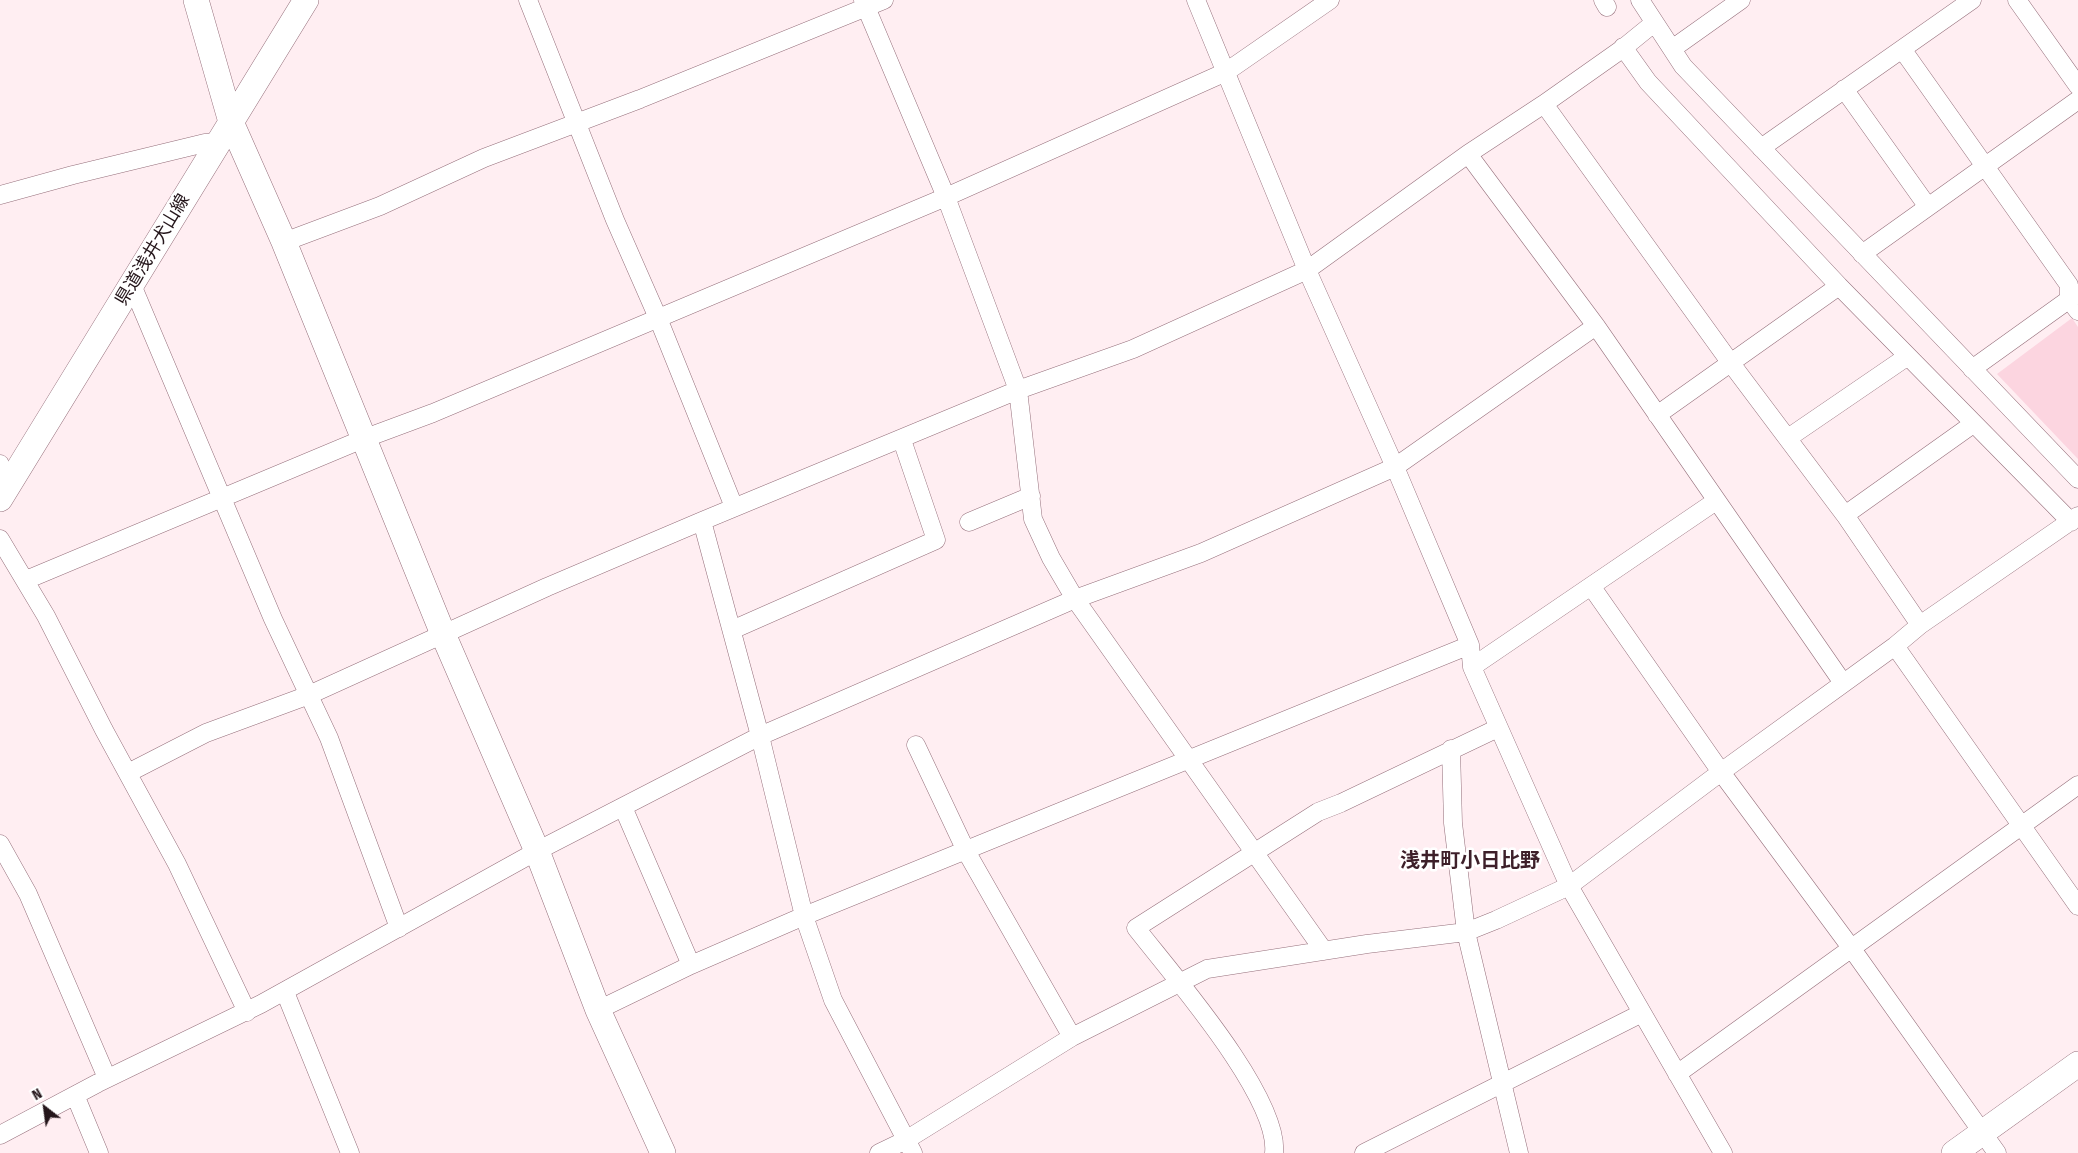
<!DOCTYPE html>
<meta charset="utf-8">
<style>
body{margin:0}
#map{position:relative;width:2078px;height:1153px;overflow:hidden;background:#ffeef2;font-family:"Fira Sans Condensed",sans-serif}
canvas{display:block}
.north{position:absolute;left:20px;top:1083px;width:50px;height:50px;-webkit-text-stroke:4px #fff;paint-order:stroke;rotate:330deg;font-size:14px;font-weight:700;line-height:20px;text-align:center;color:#25161b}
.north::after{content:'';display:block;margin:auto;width:18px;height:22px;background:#25161b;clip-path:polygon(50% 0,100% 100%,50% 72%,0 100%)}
</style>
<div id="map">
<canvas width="2078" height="1153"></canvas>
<div class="north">N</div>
</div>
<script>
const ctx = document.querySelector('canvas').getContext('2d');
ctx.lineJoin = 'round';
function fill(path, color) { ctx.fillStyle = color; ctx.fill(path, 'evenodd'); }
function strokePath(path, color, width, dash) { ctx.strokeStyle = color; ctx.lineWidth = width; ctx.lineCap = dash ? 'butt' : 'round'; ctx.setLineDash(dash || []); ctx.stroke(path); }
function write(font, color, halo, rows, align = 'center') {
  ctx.font = font + ' "Fira Sans Condensed","Noto Sans JP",sans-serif'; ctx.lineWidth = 5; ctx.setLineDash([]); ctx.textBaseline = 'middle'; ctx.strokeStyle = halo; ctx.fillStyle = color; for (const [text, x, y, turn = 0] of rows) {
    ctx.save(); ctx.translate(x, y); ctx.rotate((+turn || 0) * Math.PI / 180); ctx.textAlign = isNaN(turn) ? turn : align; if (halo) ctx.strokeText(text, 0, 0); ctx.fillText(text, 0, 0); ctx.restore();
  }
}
fill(new Path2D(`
 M 2072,318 L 2078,327 L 2078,459 L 1997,374 Z`), '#fcd5e0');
const street = new Path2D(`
 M 528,0 L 615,220 L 658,318 L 734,507
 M 863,0 L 946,197 L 1018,390 L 1033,519 L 1051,558 L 1075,599 L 1324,951
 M 1196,0 L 1307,270 L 1395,467 L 1470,645 L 1472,667 L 1569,886 L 1723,1153
 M 1603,0 L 1607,7
 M 1640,0 L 1683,66 L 2078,479
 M 2017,0 L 2078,86
 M 1623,47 L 1648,82 L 1839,286 L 2071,522
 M 1672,49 L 1741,0
 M 1902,49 L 2069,285 L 2069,299 L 2078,311
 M 1844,89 L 1928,207
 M 1544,104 L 1730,362 L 1845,515 L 1920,625
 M 1761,148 L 1972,0
 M 1468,154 L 1596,326 L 1843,683
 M 0,195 L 73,175 L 205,143 L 219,142
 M 284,242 L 380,206 L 484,158 L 640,99 L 884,0
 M 1862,254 L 2078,100
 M 132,285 L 273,619 L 329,738 L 399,928
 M 1972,369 L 2078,293
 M 1657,415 L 1839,286
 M 1788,438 L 1908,356
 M 0,464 L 7,488
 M 1845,515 L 1973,424
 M 702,521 L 760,736 L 804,916 L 833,1000 L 913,1153
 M 969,522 L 1031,496
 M 0,539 L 46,616 L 104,730 L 177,864 L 247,1012
 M 26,580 L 363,439 L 433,413 L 946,197 L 1226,72 L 1330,0
 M 1591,586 L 1721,772 L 1852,949 L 1997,1153
 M 732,630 L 936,540 L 902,440
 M 1895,646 L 2078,906
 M 1472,667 L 1716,501
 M 916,745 L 966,851 L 1072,1037
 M 1451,749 L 1453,823 L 1466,932 L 1519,1153
 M 128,773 L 206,733 L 309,695 L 547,587 L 702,521 L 1018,390 L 1133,349 L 1307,270 L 1468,154 L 1544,104 L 1622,49 L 1654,23
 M 623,807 L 691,965
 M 0,844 L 28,894 L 107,1078
 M 285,992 L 350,1153
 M 598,1010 L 691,965 L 804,916 L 1470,645
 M 1677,1074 L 2078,785
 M 75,1095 L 99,1153
 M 0,1135 L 98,1083 L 261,1004 L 537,851 L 760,736 L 1075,599 L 1201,553 L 1395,467 L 1596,326
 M 879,1153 L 906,1140 L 1072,1037 L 1207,969 L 1367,944 L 1466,932 L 1496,920 L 1569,886 L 1721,772 L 1895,646 L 1920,625 L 2078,516
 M 1274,1153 C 1280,1097 1171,973 1136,928 L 1318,812 L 1341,803 L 1498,728
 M 1364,1153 L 1642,1013`);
const secondary = new Path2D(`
 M 196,0 L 231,122 L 284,242 L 443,634 L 537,851 L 598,1010 L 663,1153
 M 0,499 L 306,0
 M 1954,1153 L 2078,1064`);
strokePath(street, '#956f7b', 19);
strokePath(secondary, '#956f7b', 26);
strokePath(street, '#fff', 18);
strokePath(secondary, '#fff', 25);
write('18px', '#25161b', '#fff', [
 ["県道浅井犬山線",153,250,-59]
]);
write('bold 20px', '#3d1f29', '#fff', [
 ["浅井町小日比野",1470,861]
]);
</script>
